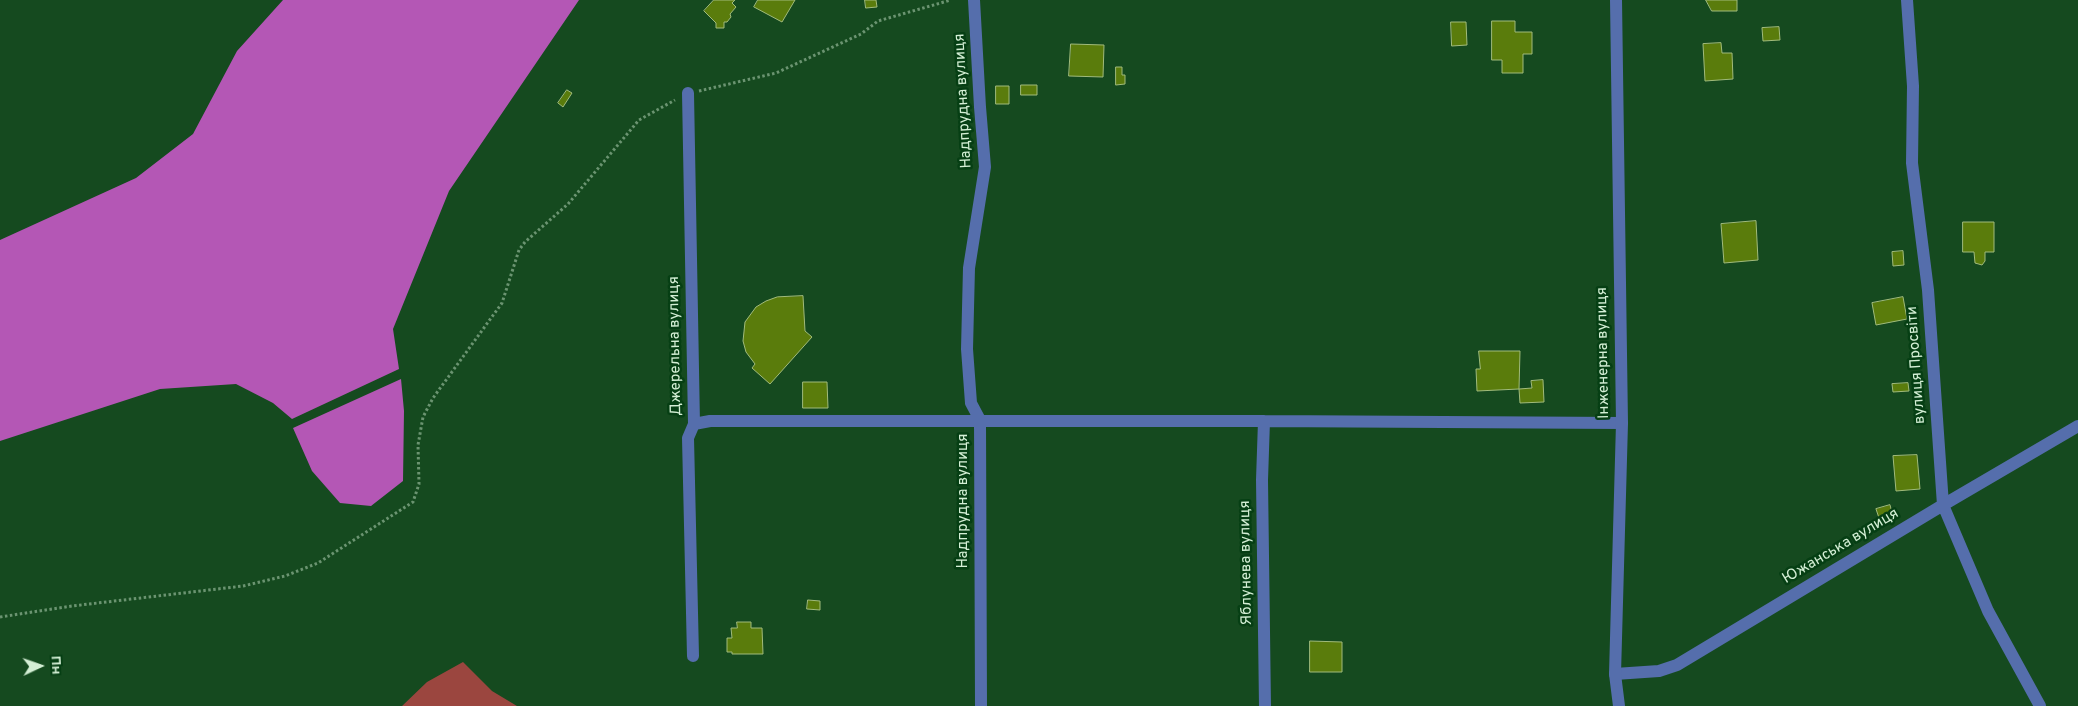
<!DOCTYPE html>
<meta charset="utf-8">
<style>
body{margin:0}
#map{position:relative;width:2078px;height:706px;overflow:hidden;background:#154a1f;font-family:Overpass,sans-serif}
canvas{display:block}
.north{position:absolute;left:15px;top:641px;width:50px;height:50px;-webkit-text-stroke:4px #063f14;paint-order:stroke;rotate:87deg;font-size:14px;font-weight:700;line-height:20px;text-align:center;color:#d4efd5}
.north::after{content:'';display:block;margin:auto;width:18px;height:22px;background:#d4efd5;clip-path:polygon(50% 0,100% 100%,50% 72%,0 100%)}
</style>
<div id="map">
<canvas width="2078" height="706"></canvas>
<div class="north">Пн</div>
</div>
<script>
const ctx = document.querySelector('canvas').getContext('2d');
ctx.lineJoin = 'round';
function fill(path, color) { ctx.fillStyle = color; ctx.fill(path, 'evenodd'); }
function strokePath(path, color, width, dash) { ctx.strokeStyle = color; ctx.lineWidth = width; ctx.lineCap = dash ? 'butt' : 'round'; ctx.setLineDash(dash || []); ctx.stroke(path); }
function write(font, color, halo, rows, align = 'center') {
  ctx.font = font + ' Overpass,sans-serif'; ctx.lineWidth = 5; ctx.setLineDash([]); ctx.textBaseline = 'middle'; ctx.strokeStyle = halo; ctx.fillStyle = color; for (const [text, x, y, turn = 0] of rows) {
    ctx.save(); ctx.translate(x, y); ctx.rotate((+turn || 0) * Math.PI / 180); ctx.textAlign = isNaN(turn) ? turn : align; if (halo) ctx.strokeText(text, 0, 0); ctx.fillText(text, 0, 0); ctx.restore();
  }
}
fill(new Path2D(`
 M 463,662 L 492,691 L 517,706 L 402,706 L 427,682 Z`), '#9b463f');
fill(new Path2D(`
 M 283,0 L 579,0 L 449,191 L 393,329 L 399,369 L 292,419 L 273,403 L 236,384 L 160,389 L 0,441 L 0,240 L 136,178 L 193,134 L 237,51 Z
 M 401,379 L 404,411 L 403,481 L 371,506 L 340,503 L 312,471 L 293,428 Z`), '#b457b5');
const building = new Path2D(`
 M 714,0 L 735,0 L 732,3 L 736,7 L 730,14 L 731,17 L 727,22 L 724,22 L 724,28 L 716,28 L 716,23 L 704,11 Z
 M 758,0 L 795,0 L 782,22 L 754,7 Z
 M 865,0 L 876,0 L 877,7 L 866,8 Z
 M 1706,0 L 1737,0 L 1737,11 L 1712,11 Z
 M 1492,21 L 1515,21 L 1515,32 L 1532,32 L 1532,54 L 1523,54 L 1523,73 L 1502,73 L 1502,60 L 1492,60 Z
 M 1451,22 L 1466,22 L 1467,45 L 1452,46 Z
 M 1779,27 L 1780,40 L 1763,41 L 1762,28 Z
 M 1721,43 L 1722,53 L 1732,53 L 1733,79 L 1705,81 L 1703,44 Z
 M 1071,44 L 1104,45 L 1103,77 L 1069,76 Z
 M 1116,67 L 1122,67 L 1122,75 L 1125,75 L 1125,84 L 1116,85 Z
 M 1021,85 L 1037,85 L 1037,95 L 1021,95 Z
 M 996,86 L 1009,86 L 1009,104 L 996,104 Z
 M 567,90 L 572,93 L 563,107 L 558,103 Z
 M 1756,221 L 1758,260 L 1724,263 L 1721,224 Z
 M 1963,222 L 1994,222 L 1994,252 L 1985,252 L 1985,261 L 1982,265 L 1975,263 L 1974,252 L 1963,252 Z
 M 1903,251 L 1904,265 L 1893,266 L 1892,252 Z
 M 803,296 L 805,331 L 812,337 L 770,384 L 752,368 L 755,364 L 746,352 L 743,341 L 745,322 L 756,307 L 766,301 L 777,297 Z
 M 1903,297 L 1907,319 L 1876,325 L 1872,303 Z
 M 1479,351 L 1520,351 L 1519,389 L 1477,391 L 1476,369 L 1480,369 Z
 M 1543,380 L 1544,402 L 1520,403 L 1519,389 L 1532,388 L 1531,381 Z
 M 803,382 L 827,382 L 828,408 L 803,408 Z
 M 1908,383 L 1909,391 L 1893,392 L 1892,384 Z
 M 1917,455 L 1920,489 L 1896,491 L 1893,456 Z
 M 1890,505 L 1894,520 L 1881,524 L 1876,509 Z
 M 808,600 L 820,601 L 820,610 L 807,609 Z
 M 737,622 L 751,622 L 751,628 L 762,628 L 763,654 L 732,654 L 732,652 L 727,652 L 727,638 L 732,638 L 731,628 L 737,628 Z
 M 1310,641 L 1342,642 L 1342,672 L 1310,672 Z`);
fill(building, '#5a7c0c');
strokePath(building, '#a1bb7c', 1);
strokePath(new Path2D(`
 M 699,91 L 776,73 L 861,34 L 878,21 L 951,0
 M 0,617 L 72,606 L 243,586 L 285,576 L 318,563 L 413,502 L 419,484 L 418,445 L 423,417 L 433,398 L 502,303 L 519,250 L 525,242 L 568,204 L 639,120 L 675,100`), '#6b9471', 3, [2.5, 2.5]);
strokePath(new Path2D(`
 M 974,0 L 980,107 L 985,167 L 969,268 L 967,349 L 971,403 L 980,420 L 981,706
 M 1907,0 L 1913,86 L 1912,163 L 1928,290 L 1943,505 L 1988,611 L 2040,706
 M 688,93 L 694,424 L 688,438 L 693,656
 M 1264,421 L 1262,480 L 1265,706
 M 694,424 L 710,421 L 1264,421 L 1622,423
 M 1615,674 L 1659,671 L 1677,665 L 1943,505 L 2078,426`), '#556eac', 12);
strokePath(new Path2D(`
 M 1616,0 L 1622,423 L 1615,674 L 1619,706`), '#556eac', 12);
write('15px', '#d4efd5', '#063f14', [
 ["Надпрудна вулиця",964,101,-93],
 ["Джерельна вулиця",676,346,-91],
 ["Інженерна вулиця",1604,353,-91],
 ["вулиця Просвіти",1917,365,-94],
 ["Надпрудна вулиця",964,501,-90],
 ["Южанська вулиця",1841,547,-31],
 ["Яблунева вулиця",1247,563,-91]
]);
</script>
